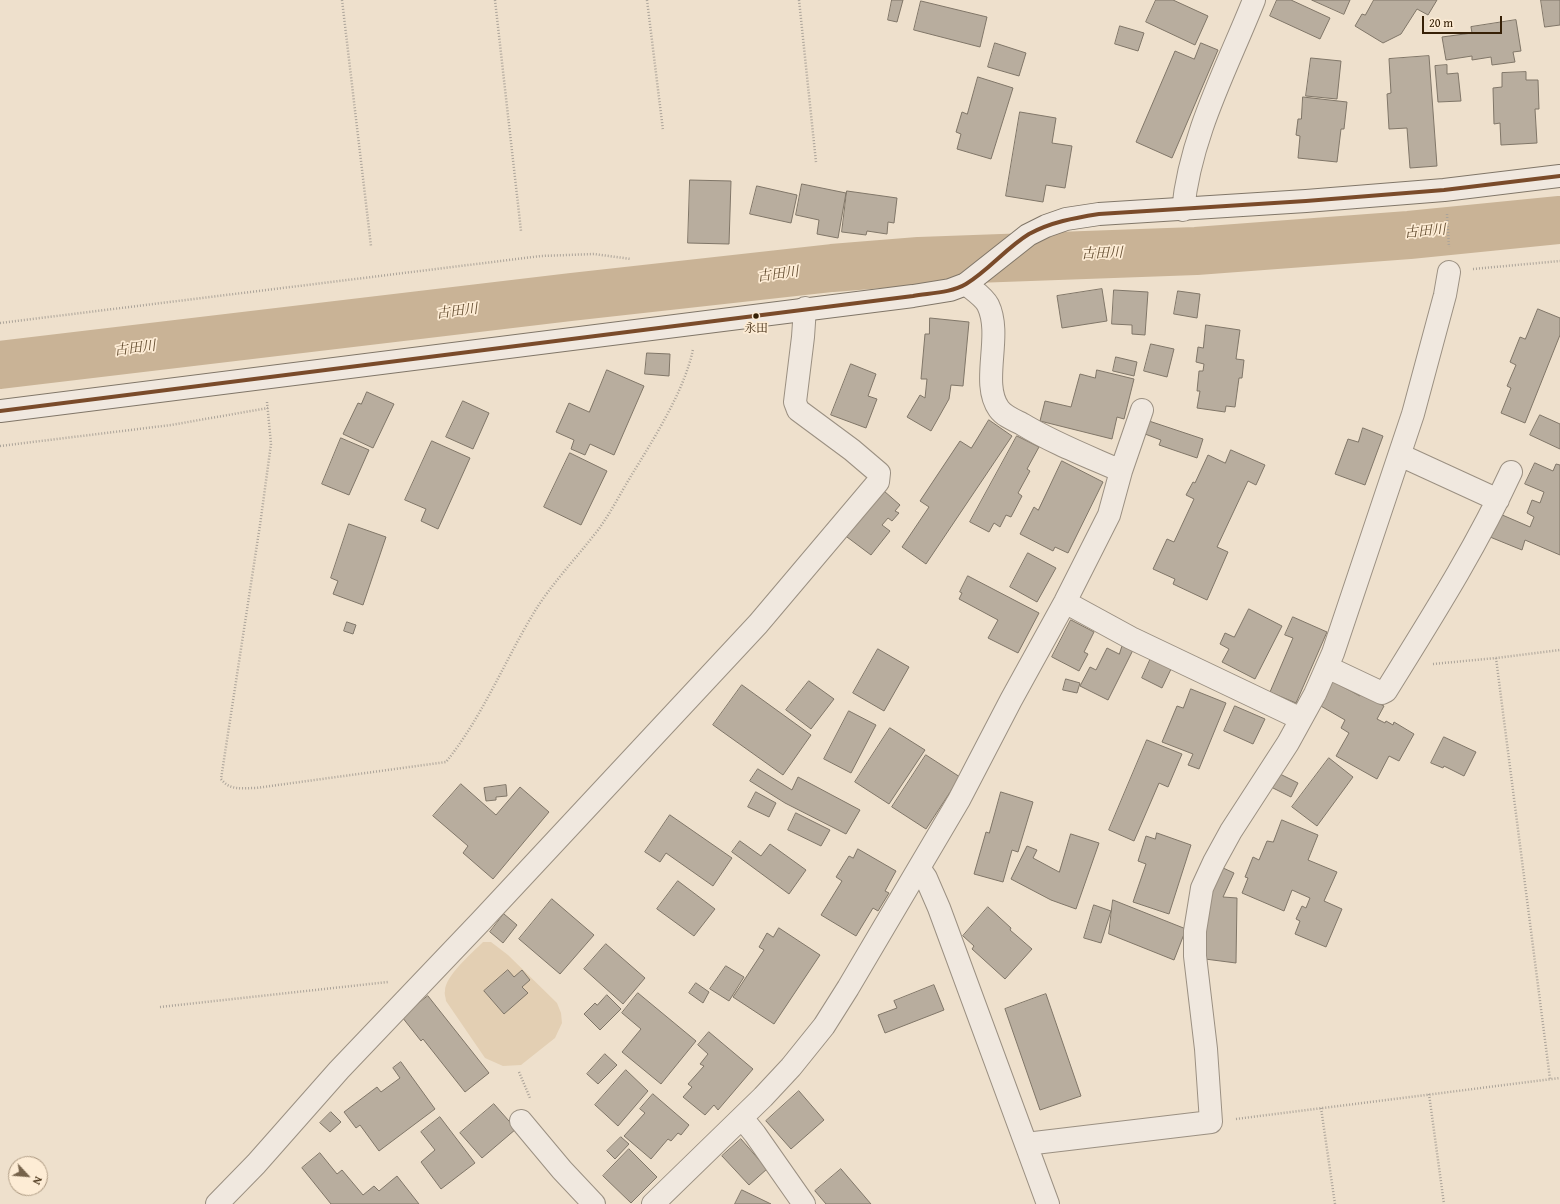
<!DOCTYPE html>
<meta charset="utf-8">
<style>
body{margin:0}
#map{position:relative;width:1560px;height:1204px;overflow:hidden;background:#eee0cc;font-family:"Gentium Book Plus",serif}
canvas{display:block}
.north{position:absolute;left:8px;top:1156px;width:40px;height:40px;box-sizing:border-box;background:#fdecd5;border:1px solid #ad9a82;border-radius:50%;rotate:116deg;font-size:11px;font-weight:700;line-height:16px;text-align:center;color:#362006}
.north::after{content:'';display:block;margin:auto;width:14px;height:18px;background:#76634b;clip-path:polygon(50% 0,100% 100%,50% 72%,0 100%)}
.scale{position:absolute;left:1422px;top:16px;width:80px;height:18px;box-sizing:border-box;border:2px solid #362006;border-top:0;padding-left:5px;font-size:12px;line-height:14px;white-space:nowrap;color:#362006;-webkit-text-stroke:3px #fdecd5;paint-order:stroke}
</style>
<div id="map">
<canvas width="1560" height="1204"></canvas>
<div class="north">N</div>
<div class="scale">20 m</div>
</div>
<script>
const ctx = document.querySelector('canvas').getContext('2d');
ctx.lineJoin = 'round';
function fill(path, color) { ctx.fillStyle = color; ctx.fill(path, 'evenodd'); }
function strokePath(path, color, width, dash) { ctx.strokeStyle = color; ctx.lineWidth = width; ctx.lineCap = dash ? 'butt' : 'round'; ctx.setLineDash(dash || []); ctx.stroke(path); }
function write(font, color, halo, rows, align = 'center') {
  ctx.font = font + ' "Gentium Book Plus","Noto Serif JP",serif'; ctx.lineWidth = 3.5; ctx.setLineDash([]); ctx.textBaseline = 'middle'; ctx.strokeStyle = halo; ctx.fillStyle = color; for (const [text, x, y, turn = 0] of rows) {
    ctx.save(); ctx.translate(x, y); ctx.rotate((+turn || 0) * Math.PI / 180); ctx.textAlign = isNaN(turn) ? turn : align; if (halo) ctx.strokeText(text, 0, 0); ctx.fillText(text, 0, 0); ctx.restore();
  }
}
fill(new Path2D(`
 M 483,942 L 491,942 L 508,955 L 557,1003 L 561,1013 L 562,1023 L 555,1038 L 521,1065 L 503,1066 L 485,1058 L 446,1001 C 446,998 444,994 445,991 C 445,976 472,953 483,942 Z`), '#e3cfb3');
strokePath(new Path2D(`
 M 0,365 L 571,297 L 832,268 L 919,261 L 1196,251 L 1409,235 L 1560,220`), '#c9b396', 48);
const building = new Path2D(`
 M 892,0 L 903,0 L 897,22 L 888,20 Z
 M 1156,0 L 1173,0 L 1208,16 L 1195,45 L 1146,22 Z
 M 1277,0 L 1291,0 L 1330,18 L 1320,39 L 1270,16 Z
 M 1312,0 L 1350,0 L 1344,14 Z
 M 1374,0 L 1437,0 L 1428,15 L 1417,9 L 1401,34 L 1383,43 L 1355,26 L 1362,14 L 1365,15 Z
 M 1541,0 L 1560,0 L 1560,25 L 1545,27 Z
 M 921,1 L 987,17 L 980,47 L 914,30 Z
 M 1516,20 L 1521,51 L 1513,52 L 1515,62 L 1492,65 L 1491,57 L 1472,60 L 1472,56 L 1446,60 L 1442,37 L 1472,33 L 1471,27 Z
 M 1120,26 L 1144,33 L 1138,51 L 1115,44 Z
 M 995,43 L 1026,53 L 1019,76 L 988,67 Z
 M 1201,43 L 1218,50 L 1172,158 L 1136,142 L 1175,51 L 1194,59 Z
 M 1429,56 L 1437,166 L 1410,168 L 1407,128 L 1389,129 L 1387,94 L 1391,93 L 1389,59 Z
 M 1311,58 L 1341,61 L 1337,99 L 1306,96 Z
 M 1447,65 L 1447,74 L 1458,73 L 1461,101 L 1438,102 L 1435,66 Z
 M 1526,72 L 1526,80 L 1538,80 L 1539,109 L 1535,109 L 1537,143 L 1501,145 L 1500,123 L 1494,124 L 1493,88 L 1502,87 L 1502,73 Z
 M 978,77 L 1013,88 L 991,159 L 957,149 L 961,134 L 956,132 L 962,112 L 967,114 Z
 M 1303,97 L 1347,102 L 1344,129 L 1341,129 L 1337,162 L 1298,158 L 1300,136 L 1296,135 L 1298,119 L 1301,119 Z
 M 1020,112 L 1056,118 L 1052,143 L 1072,146 L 1065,188 L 1046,185 L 1043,202 L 1006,196 Z
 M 690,180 L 731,181 L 729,244 L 688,243 Z
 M 802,184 L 846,193 L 838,238 L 817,234 L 819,220 L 796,215 Z
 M 757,186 L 797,195 L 791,223 L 750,214 Z
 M 847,191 L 897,198 L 894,223 L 888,222 L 887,234 L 867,231 L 866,235 L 842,232 Z
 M 1102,289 L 1107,321 L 1062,328 L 1057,296 Z
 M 1114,290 L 1148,292 L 1145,335 L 1132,334 L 1132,325 L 1112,324 Z
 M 1178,291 L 1200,294 L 1197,318 L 1174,314 Z
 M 1538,309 L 1560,318 L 1560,335 L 1525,423 L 1501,413 L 1511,388 L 1507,386 L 1516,365 L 1510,362 L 1520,337 L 1525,339 Z
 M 930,318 L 969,322 L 963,386 L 951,385 L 949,399 L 931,431 L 907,417 L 920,395 L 925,398 L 927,379 L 921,379 L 925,334 L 929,334 Z
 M 1206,325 L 1240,330 L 1236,359 L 1244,360 L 1242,378 L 1239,378 L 1235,407 L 1226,406 L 1225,412 L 1197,408 L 1200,391 L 1197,391 L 1199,371 L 1203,371 L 1204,364 L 1196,362 L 1198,347 L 1203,348 Z
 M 1151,344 L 1174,349 L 1167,377 L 1144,371 Z
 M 647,353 L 670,354 L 669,376 L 645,374 Z
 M 1116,357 L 1137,362 L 1134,376 L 1113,371 Z
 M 851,364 L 876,374 L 868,396 L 877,399 L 866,428 L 831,415 Z
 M 607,370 L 644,386 L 614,455 L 590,444 L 585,455 L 571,449 L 574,440 L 556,432 L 569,403 L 589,412 Z
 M 1097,370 L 1134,379 L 1124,419 L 1117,417 L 1112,439 L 1040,421 L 1045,401 L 1071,407 L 1080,374 L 1095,378 Z
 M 367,392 L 394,404 L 373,448 L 343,434 L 358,403 L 361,404 Z
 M 463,401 L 489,413 L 473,449 L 446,437 Z
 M 1540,415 L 1560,424 L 1560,449 L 1530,435 Z
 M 989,420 L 1012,436 L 926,564 L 902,547 L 929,507 L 920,501 L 960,441 L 971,448 Z
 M 1149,421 L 1203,439 L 1197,458 L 1159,445 L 1161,440 L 1145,434 Z
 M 1363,428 L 1383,436 L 1365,485 L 1335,474 L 1348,439 L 1358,442 Z
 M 1017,436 L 1039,447 L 1027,469 L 1030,471 L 1018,493 L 1022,496 L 1011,517 L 1006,515 L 1000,527 L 994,523 L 989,532 L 970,522 Z
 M 341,438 L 369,450 L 349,495 L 322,484 Z
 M 432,441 L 470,458 L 438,529 L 421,521 L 426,509 L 405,500 Z
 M 1231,450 L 1265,465 L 1256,485 L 1248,481 L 1217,547 L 1228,552 L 1207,600 L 1173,584 L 1175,579 L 1153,569 L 1167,539 L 1174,542 L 1194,499 L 1186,495 L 1193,482 L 1195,483 L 1208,455 L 1225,463 Z
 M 570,453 L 607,471 L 581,525 L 544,507 Z
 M 1062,461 L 1103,482 L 1068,553 L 1055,547 L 1053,551 L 1020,534 L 1034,507 L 1038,510 Z
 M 1535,463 L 1553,471 L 1556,464 L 1560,465 L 1560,555 L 1525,540 L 1522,550 L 1490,537 L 1500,514 L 1530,527 L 1534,517 L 1527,513 L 1532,500 L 1540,503 L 1544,492 L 1525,484 Z
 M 884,491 L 900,505 L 895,511 L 899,513 L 892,521 L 888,518 L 882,525 L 890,531 L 871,555 L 847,537 Z
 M 349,524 L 386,537 L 363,605 L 333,594 L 338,581 L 331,578 Z
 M 1028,553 L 1056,568 L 1037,602 L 1010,587 Z
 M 968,576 L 1039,613 L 1018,653 L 988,638 L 998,620 L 959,599 L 962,593 L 960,592 Z
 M 1249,609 L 1282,626 L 1255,679 L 1222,662 L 1229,649 L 1220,644 L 1225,633 L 1234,637 Z
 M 1293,617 L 1327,632 L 1296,703 L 1270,692 L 1293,638 L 1285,635 Z
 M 1071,620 L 1094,632 L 1084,652 L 1088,654 L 1079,671 L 1052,657 Z
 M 347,622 L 356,625 L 353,634 L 344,631 Z
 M 1123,644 L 1133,650 L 1108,700 L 1080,686 L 1090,667 L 1096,670 L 1107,648 L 1119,654 Z
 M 878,649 L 909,667 L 884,711 L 853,693 Z
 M 1151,658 L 1172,667 L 1162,688 L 1142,678 Z
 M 1066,679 L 1080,683 L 1077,693 L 1063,690 Z
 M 809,681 L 834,699 L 811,729 L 786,710 Z
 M 1332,681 L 1360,696 L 1361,694 L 1384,706 L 1377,719 L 1385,723 L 1386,721 L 1393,725 L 1394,722 L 1414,734 L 1399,761 L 1389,756 L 1377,779 L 1336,756 L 1349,733 L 1341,728 L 1345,720 L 1319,705 Z
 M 742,685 L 811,735 L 783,775 L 713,725 Z
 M 1191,689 L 1226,703 L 1199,769 L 1188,765 L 1193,754 L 1162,742 L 1177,706 L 1183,708 Z
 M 1235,706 L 1265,719 L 1253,744 L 1224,731 Z
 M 849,711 L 876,725 L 851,773 L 824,759 Z
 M 890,728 L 925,750 L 889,804 L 855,782 Z
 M 1444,737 L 1476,752 L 1464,776 L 1444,766 L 1443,768 L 1431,763 Z
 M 1147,740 L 1182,754 L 1168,787 L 1159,783 L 1134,841 L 1109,830 Z
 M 926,755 L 960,777 L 926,829 L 892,807 Z
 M 1329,758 L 1353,777 L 1317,826 L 1292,807 Z
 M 758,769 L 792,790 L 798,777 L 860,810 L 846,834 L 785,803 L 750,781 Z
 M 1280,774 L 1298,783 L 1291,797 L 1273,788 Z
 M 461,784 L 496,815 L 520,787 L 549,812 L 493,879 L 463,853 L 468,846 L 433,816 Z
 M 506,785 L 507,796 L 496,797 L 496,800 L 486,801 L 484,788 Z
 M 756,792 L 776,803 L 769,817 L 748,807 Z
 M 1001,792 L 1033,802 L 1018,852 L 1012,850 L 1003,882 L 974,874 L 986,832 L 989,833 Z
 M 796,813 L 830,830 L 821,846 L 788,830 Z
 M 670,815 L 732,858 L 713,886 L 666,853 L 660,862 L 645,852 Z
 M 1282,820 L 1318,835 L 1308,860 L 1337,872 L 1324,901 L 1342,909 L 1326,947 L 1295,934 L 1300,921 L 1296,919 L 1302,906 L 1306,908 L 1310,898 L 1292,890 L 1284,911 L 1242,893 L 1248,878 L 1245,877 L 1253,857 L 1259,860 L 1267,841 L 1273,842 Z
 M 1157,833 L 1191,845 L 1169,914 L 1133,902 L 1146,864 L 1138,861 L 1146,836 L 1155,839 Z
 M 1071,834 L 1099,843 L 1076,909 L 1051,900 L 1011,879 L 1027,846 L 1037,850 L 1033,858 L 1059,872 Z
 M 740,841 L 761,856 L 770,844 L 806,870 L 789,894 L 732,852 Z
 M 858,849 L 896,871 L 885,891 L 889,893 L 878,911 L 873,908 L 856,936 L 821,915 L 842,881 L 836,877 L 849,856 L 853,858 Z
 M 1221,867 L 1234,873 L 1223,897 L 1237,898 L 1236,963 L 1205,959 L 1204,942 L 1209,894 Z
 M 678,881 L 715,909 L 694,936 L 657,909 Z
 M 552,899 L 594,935 L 560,974 L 519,939 Z
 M 1113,900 L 1186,929 L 1174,960 L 1109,934 Z
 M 1094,905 L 1111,911 L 1101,943 L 1084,938 Z
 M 988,907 L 1011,928 L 1010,930 L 1032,949 L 1005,979 L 972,949 L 974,946 L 963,936 Z
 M 504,914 L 517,925 L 503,943 L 490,932 Z
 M 779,928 L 820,955 L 774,1024 L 733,997 L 764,950 L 759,947 L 767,933 L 773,937 Z
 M 606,944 L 645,978 L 623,1004 L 584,969 Z
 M 726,966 L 744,977 L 729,1001 L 710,989 Z
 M 508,970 L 514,977 L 522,970 L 530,980 L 522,987 L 528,993 L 504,1014 L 484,991 Z
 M 696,983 L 709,992 L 703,1003 L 689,993 Z
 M 934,985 L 944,1010 L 885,1033 L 878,1015 L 897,1008 L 894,1001 Z
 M 638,993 L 696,1041 L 661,1084 L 622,1052 L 641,1029 L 622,1013 Z
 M 1046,994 L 1081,1096 L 1040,1110 L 1005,1009 Z
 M 607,995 L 621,1009 L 600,1030 L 584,1014 L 595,1003 L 597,1005 Z
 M 428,996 L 489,1073 L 465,1092 L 423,1039 L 421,1041 L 402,1017 Z
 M 709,1032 L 753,1069 L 718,1110 L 714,1105 L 705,1115 L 683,1097 L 692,1087 L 688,1084 L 704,1066 L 700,1064 L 708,1054 L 698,1045 Z
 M 605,1054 L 617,1065 L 598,1084 L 587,1074 Z
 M 401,1062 L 435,1109 L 379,1151 L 360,1125 L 356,1128 L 344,1112 L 377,1087 L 381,1092 L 400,1078 L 393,1068 Z
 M 626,1070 L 648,1091 L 618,1126 L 595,1105 Z
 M 799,1091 L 824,1120 L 791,1149 L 766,1121 Z
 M 653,1094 L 689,1125 L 681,1135 L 678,1133 L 671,1141 L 668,1139 L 651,1159 L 624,1136 L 645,1113 L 640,1109 Z
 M 494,1104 L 516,1129 L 482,1158 L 460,1133 Z
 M 331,1112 L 341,1122 L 330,1132 L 320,1123 Z
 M 440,1117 L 475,1163 L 441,1189 L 421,1162 L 435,1150 L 421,1132 Z
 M 621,1137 L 629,1144 L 615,1159 L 607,1151 Z
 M 741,1139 L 767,1169 L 749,1185 L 722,1156 Z
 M 629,1149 L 657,1177 L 631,1203 L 603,1176 Z
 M 320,1153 L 337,1174 L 342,1170 L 363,1195 L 374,1186 L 379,1191 L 397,1176 L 419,1204 L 331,1204 L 302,1168 Z
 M 841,1169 L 871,1204 L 826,1204 L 815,1191 Z
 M 742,1190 L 771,1204 L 735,1204 Z`);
fill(building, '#b8ad9e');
strokePath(building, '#807668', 1);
const street = new Path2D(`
 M 1183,210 C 1190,136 1227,68 1254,0
 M 1400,455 L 1498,500
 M 1121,471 L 1142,410
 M 1065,602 L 1131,638 L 1301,719
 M 1327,667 L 1382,693 L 1386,691 C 1430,620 1476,548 1511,472
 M 919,868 L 926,878 L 939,908 L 1048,1204
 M 742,1118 L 755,1134 L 804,1204
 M 521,1121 L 562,1170 L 594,1204
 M 1026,1144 L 1211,1122 L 1206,1049 L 1195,956 L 1195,931 L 1202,888 L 1214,862 L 1231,831 L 1288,743 L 1315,694 L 1333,653 L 1413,414 L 1445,295 L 1449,272
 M 217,1204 L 256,1164 L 339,1070 L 481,921 L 758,624 L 878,482 L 879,473 L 852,450 L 798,410 L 795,402 L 803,337 L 805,308
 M 653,1204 L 763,1097 L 791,1067 L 824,1026 L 848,988 L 959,800 L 1011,700 L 1065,602 L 1109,515 L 1121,471 C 1087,456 1053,443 1022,424 C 1014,420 1004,416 999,409 C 980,383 1003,336 988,305 C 984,297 973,290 966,284`);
const secondary = new Path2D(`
 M 0,411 L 913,296 L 950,290 L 966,284 L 1028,235 L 1046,226 L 1066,219 L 1099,214 L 1306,201 L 1444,190 L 1560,176`);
strokePath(street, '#9b9082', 24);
strokePath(secondary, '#807668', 24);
strokePath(new Path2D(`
 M 342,0 L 371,246
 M 495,0 L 521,231
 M 647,0 L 663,130
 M 799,0 L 816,162
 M 1447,214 L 1449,247
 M 1473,269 L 1560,261
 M 0,323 L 541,256 L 594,254 L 631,259
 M 267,402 L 271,444 L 260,525 L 221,779 C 230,791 242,788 256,788 L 446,762 C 484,715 506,657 538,606 C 556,579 578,556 598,530 C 610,514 620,494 631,476 C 653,440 685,390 693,349
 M 0,446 L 171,425 L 268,408
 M 1496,658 L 1550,1079
 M 1433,664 L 1496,658 L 1560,650
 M 160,1007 L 388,982
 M 519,1072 L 530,1098
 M 1429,1094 L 1444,1204
 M 1321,1108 L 1335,1204
 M 1236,1119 L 1560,1078`), '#aba399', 2.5, [1, 2]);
strokePath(street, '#f0e8df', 22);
strokePath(secondary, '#f0e8df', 22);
strokePath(new Path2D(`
 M 0,411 L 913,296 C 930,293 951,293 966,284 C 989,270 1006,248 1029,234 C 1051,222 1074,218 1099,214 L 1306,201 L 1444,190 L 1560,176`), '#7a4b2a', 4);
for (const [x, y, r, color] of [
 [756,316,3.5,"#362006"]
]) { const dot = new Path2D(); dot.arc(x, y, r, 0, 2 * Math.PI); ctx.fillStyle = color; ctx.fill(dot); strokePath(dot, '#fdecd5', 1.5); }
write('12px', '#362006', '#fdecd5', [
 ["永田",756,329]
]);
write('italic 14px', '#644d30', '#fdecd5', [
 ["古田川",1425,232,-5],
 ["古田川",1102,254,-2],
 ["古田川",778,275,-7],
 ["古田川",457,312,-7],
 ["古田川",135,349,-7]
]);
</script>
